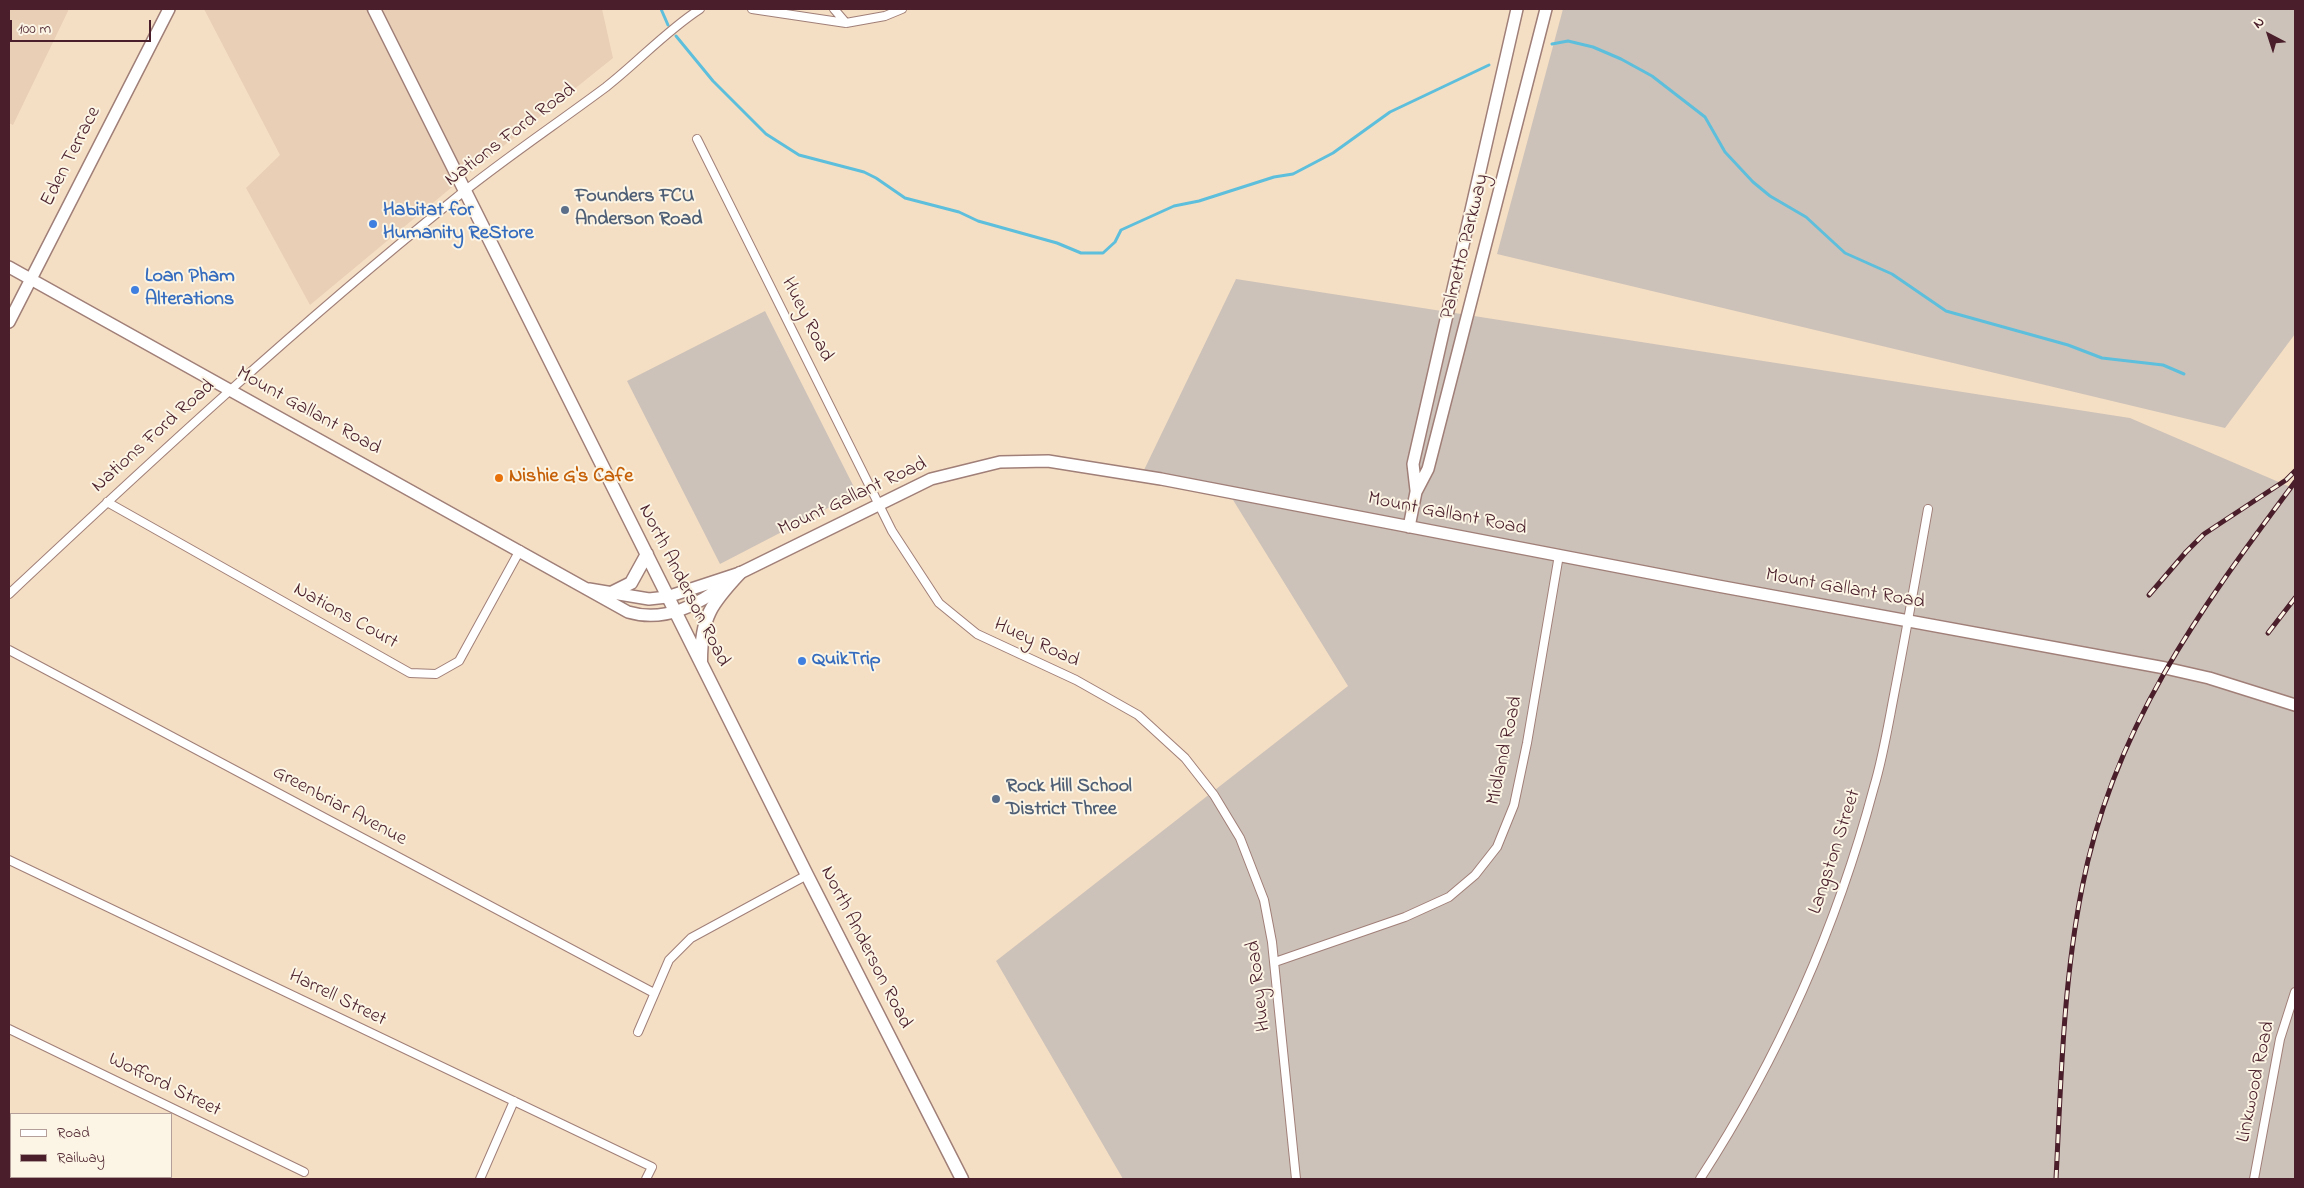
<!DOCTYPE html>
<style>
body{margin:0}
#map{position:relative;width:2304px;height:1188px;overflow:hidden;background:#f5dfc4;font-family:"Indie Flower",sans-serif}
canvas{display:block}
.frame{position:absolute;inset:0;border:10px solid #4a1f2b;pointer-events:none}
.legend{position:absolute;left:10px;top:1113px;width:162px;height:65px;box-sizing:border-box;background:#fcf5e5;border:1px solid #b59f9b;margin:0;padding:6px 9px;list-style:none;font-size:15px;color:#4a1f2b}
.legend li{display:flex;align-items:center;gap:10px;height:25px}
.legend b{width:25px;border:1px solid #b59f9b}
.north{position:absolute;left:2244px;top:10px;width:50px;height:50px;-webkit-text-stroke:4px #fcf5e5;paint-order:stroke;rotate:320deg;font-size:14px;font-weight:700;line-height:20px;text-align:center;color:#4a1f2b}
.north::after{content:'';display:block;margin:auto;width:18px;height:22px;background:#4a1f2b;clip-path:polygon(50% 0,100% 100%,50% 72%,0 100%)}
.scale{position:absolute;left:10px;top:20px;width:141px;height:22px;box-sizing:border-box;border:2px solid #4a1f2b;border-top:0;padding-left:6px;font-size:15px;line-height:18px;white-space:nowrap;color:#4a1f2b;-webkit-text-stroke:4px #fcf5e5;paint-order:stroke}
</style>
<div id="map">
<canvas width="2304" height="1188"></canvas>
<div class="frame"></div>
<ul class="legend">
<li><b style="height:6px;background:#fff"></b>Road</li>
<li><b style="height:6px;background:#4a1f2b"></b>Railway</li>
</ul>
<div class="north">N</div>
<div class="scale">100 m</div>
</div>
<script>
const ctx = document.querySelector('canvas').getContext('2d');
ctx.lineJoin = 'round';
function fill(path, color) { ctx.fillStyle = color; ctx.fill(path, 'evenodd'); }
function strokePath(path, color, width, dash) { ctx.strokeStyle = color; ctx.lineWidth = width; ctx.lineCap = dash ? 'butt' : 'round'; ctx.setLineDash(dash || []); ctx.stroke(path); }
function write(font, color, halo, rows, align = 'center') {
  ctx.font = font + ' "Indie Flower",sans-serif'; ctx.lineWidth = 4; ctx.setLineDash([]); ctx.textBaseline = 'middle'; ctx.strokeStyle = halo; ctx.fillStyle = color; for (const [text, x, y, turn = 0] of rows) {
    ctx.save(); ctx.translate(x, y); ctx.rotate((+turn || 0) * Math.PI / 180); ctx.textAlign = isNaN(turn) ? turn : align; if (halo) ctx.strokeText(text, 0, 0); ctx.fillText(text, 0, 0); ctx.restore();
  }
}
fill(new Path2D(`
 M 9,9 L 69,9 L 13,125 L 9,123 Z
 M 204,9 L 602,9 L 613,58 L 446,192 L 310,305 L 246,188 L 280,155 Z`), '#e8cfb5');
fill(new Path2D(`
 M 1563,9 L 2295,9 L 2295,334 L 2225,428 L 1497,254 Z
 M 1236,279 L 2130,418 L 2295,489 L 2295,1179 L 1123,1179 L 996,961 L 1348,686 L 1225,487 L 1144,470 Z
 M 765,311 L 857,493 L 720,564 L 627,381 Z`), '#cdc2b9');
strokePath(new Path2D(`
 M 661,9 L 668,25
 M 676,36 L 713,81 L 766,134 L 799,155 L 864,172 L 876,178 L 905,198 L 959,212 L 978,221 L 1057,243 L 1081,253 L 1103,253 L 1115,242 L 1121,230 L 1174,206 L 1199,201 L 1274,177 L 1293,174 L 1333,153 L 1390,112 L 1489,65
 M 1552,44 L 1568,41 L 1593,47 L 1621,59 L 1652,76 L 1705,117 L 1725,152 L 1753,182 L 1770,196 L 1806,217 L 1845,253 L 1892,274 L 1946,311 L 2068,345 L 2102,358 L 2163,365 L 2184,374`), '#5dbfdc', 3);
const street = new Path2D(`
 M 752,9 L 846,23 L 885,16 L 902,9
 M 834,9 L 846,23
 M 697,139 L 892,531 L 939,603 L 977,634 L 1076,680 L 1138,715 L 1185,758 L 1214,795 L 1240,838 L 1264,900 L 1272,942 L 1296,1179
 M 107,502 L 410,673 L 436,674 L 459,661 L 520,550
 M 9,594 C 153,459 298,325 452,201 C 501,161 555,125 606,87 C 638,62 666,31 700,9
 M 9,650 L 654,993
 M 9,860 L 652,1167 L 646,1179
 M 1275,962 L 1405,917 L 1449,897 L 1475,875 L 1497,847 L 1514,805 L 1527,743 L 1559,555
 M 9,1029 L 304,1172
 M 638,1032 L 669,960 L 691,938 L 807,875
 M 480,1179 L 514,1101
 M 1700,1179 C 1778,1059 1837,926 1874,787 C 1883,757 1888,726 1894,695 C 1906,633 1917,571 1928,509
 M 2254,1179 L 2280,1039 L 2295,992`);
const secondary = new Path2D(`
 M 9,267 L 628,612 C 665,623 698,605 727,583
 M 9,322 L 169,9
 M 1416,490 L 1413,464 L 1517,9
 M 1409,527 L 1416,492 L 1428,469 L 1546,9
 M 589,589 L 649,599 L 667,597 L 740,573 L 931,479 L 1000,462 L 1048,461 L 1161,479 L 1718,586 L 2165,668 L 2209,678 L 2295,705`);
const primary = new Path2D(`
 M 374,9 L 807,875 L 962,1179
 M 613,592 L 631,583 L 647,554
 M 701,661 C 701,617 711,604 740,573`);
strokePath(street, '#a07f78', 10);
strokePath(secondary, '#a07f78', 14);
strokePath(primary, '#a07f78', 15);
strokePath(street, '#fff', 8);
strokePath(secondary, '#fff', 11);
strokePath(primary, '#fff', 12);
const rail = new Path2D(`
 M 2149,595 L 2186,552 L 2204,534 L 2286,480 L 2295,471
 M 2268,633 L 2295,598
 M 2056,1179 C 2061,1082 2063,984 2082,888 C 2113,728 2200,609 2295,482`);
strokePath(rail, '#4a1f2b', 5);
strokePath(rail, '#fcf5e5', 3, [9]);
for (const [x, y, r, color] of [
 [565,210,5,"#5c6f8a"],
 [373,224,5,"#3f7fe0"],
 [135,290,5,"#3f7fe0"],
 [499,478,5,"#e8710a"],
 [802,661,5,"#3f7fe0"],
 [996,799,5,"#5c6f8a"]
]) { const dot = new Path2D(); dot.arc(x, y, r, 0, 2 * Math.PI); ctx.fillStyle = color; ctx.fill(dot); strokePath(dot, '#fcf5e5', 2); }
write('20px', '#4a1f2b', '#fcf5e5', [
 ["Nations Ford Road",511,136,-37],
 ["Eden Terrace",72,157,-63],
 ["Palmetto Parkway",1466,247,-76],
 ["Huey Road",806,320,63],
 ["Mount Gallant Road",308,412,29],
 ["Nations Ford Road",154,437,-42],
 ["Mount Gallant Road",853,498,-25],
 ["Mount Gallant Road",1447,515,11],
 ["North Anderson Road",683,586,63],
 ["Mount Gallant Road",1845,590,10],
 ["Nations Court",345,617,29],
 ["Huey Road",1036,644,25],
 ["Midland Road",1506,751,-78],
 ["Greenbriar Avenue",339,807,28],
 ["Langston Street",1836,852,-72],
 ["North Anderson Road",865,948,63],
 ["Huey Road",1260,986,-97],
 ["Harrell Street",337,999,26],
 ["Linkwood Road",2257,1082,-78],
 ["Wofford Street",164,1086,26]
]);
write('bold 20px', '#4e5e75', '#fcf5e5', [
 ["Founders FCU",575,198],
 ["Anderson Road",575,221],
 ["Rock Hill School",1006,788],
 ["District Three",1006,811]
], 'left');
write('bold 20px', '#366cbe', '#fcf5e5', [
 ["Habitat for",383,212],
 ["Humanity ReStore",383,235],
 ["Loan Pham",145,278],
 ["Alterations",145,301],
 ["QuikTrip",812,661]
], 'left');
write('bold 20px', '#c56008', '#fcf5e5', [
 ["Nishie G's Cafe",509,478]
], 'left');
</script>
